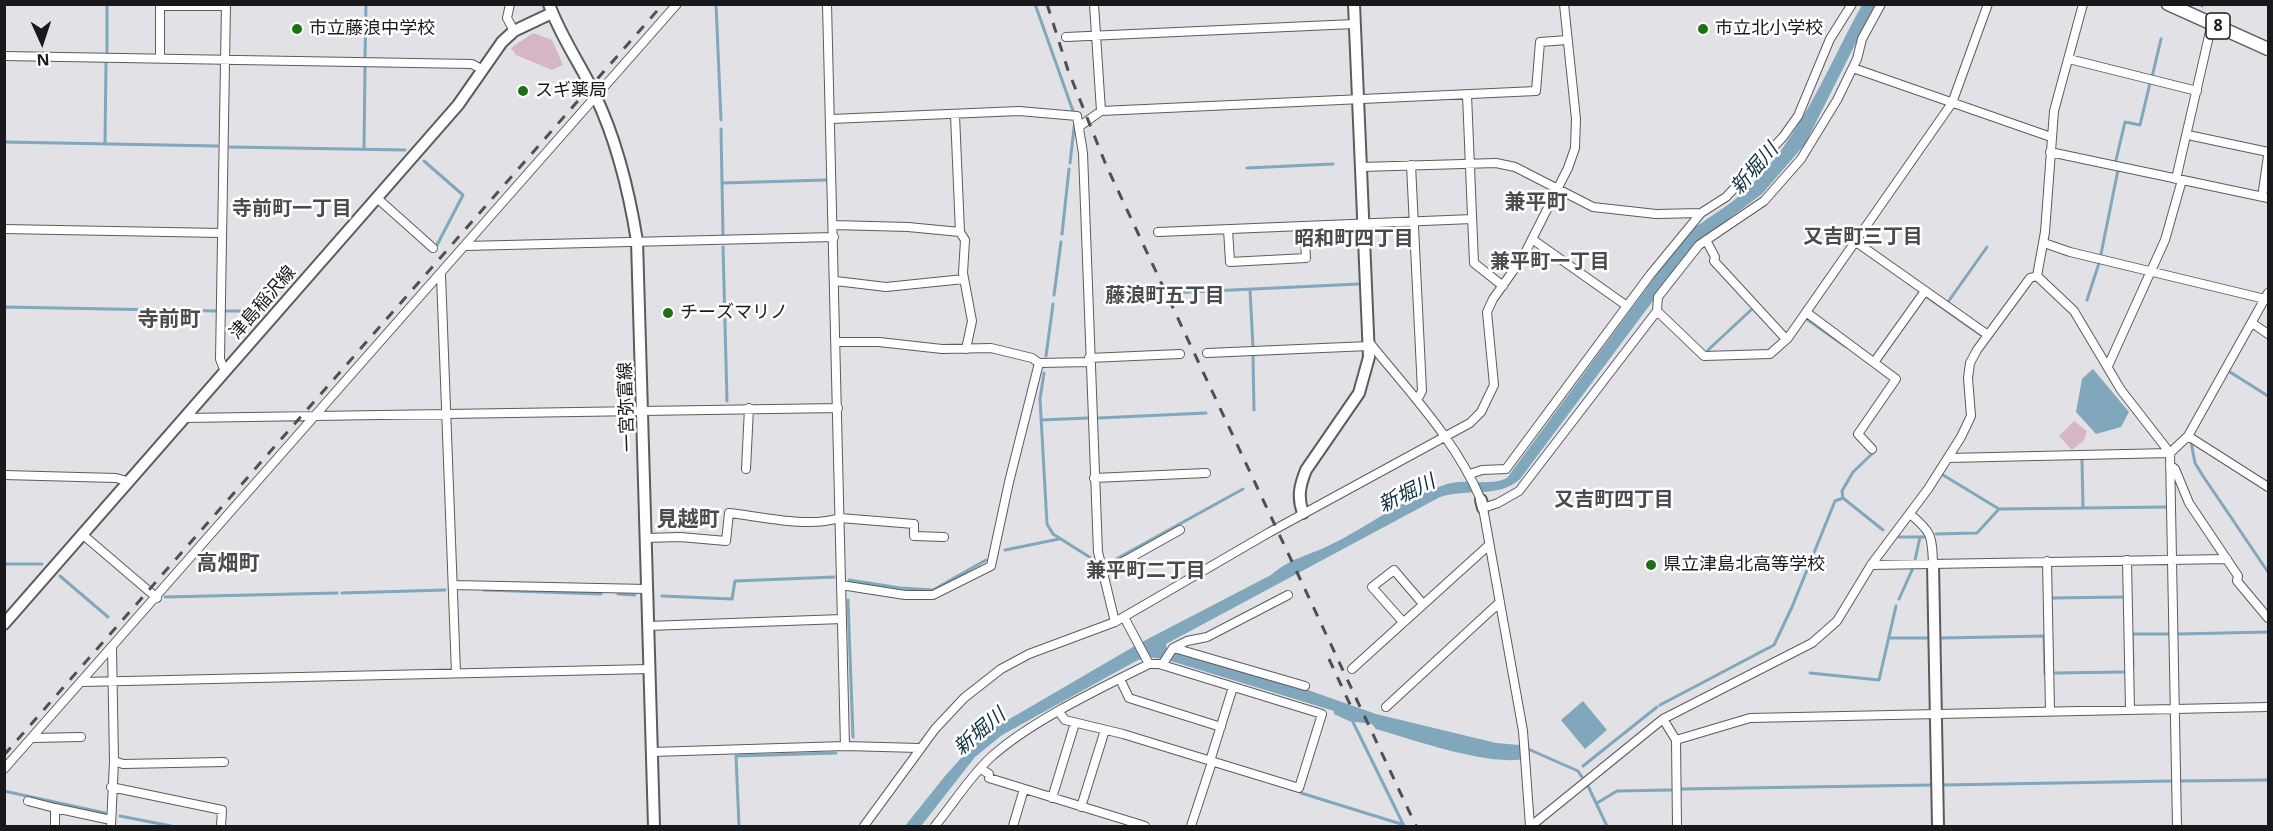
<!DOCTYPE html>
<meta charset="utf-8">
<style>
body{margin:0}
#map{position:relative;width:2273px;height:831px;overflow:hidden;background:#e1e1e6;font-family:"Noto Sans",sans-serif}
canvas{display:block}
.frame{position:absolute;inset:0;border:6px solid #19181a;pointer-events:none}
.north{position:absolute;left:12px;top:12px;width:60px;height:60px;-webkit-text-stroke:4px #fff;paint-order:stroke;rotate:177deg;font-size:16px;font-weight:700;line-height:24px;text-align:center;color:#19181a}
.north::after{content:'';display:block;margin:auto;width:21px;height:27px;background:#19181a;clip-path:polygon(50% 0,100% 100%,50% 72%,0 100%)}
</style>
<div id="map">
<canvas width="2273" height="831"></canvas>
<div class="frame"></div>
<div class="north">N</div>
</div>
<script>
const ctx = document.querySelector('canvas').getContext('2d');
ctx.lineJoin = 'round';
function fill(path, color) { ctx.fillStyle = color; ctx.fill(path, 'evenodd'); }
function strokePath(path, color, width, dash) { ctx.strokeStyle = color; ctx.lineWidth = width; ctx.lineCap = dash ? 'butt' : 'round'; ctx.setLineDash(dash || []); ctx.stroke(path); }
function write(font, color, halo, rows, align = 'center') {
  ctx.font = font + ' "Noto Sans","Noto Sans JP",sans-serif'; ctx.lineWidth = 5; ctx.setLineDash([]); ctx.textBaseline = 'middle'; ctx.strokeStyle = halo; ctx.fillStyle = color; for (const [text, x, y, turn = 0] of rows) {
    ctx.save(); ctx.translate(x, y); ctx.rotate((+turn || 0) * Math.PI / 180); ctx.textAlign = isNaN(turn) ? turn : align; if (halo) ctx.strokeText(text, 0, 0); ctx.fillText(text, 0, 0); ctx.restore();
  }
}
fill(new Path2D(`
 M 533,33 L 552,40 L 563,65 L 552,70 L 516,55 L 511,48 Z
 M 2074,421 L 2087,431 L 2084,440 L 2072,450 L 2059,436 Z`), '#d6b6c5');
fill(new Path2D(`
 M 1862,5 L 1875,5 L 1805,144 L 1762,194 L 1696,243 L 1520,479 C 1498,499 1467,488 1440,497 L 1166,644 L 1167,650 L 1176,650 L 1305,689 L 1376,714 L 1496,743 L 1519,745 L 1529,742 L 1530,757 C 1498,770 1411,739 1376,729 L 1372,724 L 1349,721 L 1334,714 L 1334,711 L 1164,659 L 1147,657 L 1136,661 L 1002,735 L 975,757 L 921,826 L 905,826 L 945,776 L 973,745 L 994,728 L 1140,643 L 1271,575 C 1291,558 1307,556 1328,546 C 1368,527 1405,497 1447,484 C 1467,478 1488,487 1507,478 L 1691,228 C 1697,227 1707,219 1713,215 C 1790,168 1821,79 1862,5 Z
 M 2093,369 L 2129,412 L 2121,427 L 2096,434 L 2076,412 L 2082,379 Z
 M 1583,701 L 1607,730 L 1585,749 L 1561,720 Z`), '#80a7bb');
strokePath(new Path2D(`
 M 716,4 L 721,120
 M 1035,4 L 1073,111
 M 2202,6 L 2202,4
 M 107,54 L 107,4
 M 365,58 L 366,4
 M 2152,77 L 2161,39
 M 721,129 L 723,236
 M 4,142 L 217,146
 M 105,144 L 106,61
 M 230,147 L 405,150
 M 364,149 L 365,67
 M 2116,160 L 2125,122 L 2140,125 L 2150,83
 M 424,161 L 463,195 L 437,245
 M 1070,163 L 1075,120
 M 1247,168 L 1333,164
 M 722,183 L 827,180
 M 1062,234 L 1069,169
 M 723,247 L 727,401
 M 2101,254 L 2118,170
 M 1250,290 L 1253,347
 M 1168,293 L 1359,284
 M 1054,295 L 1061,242
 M 1927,297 L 1981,335
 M 2087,300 L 2099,263
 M 1948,302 L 1987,247
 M 4,307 L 216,311
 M 225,311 L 265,311
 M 1808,320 L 1845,346
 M 1708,350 L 1751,310
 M 1046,356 L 1053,304
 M 1253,356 L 1254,410
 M 2230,372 L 2268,396
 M 1044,373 L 1040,399 L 1047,524 L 1053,534 L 1091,558
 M 1099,418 L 1206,413
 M 1041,420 L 1087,418
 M 2191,442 L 2195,463 L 2203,476 L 2268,572
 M 2082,460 L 2083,508
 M 1943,475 L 1999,509
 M 1843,498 L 1842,491 L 1853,472 L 1874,452
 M 1936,534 L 1977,533 L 1999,509 L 2167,507
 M 1899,537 L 1924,537
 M 1005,550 L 1059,539
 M 1915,560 L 1920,537
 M 1109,563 L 1243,489
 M 4,564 L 42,564
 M 60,576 L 108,617
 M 849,580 L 900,588 L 933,590 L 986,560
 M 484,590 L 601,594
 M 342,593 L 445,590
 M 618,594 L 635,595
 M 662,596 L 732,599 L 735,581 L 834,577
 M 165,597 L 337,593
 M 2052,598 L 2123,597
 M 1899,599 L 1913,568
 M 848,600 L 853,737
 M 2178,634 L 2268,632
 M 1889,638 L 1927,638
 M 1942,638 L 2044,636 L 2045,674
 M 2133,665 L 2132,634 L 2169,634
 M 1810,673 L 1879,680 L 1896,606
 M 2055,673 L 2124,672
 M 1660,705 L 1774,645 L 1792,607 L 1835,501 L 1843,498 L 1883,530
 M 1352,720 L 1404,826
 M 1528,749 L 1578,771 L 1582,777
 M 1583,766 L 1657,707
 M 2180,781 L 2268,780
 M 1943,785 L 2172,781
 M 1588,786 L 1607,826
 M 1681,789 L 1931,785
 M 4,791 L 105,813
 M 1301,793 L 1401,824
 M 1597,803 L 1617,791 L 1671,790
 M 120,816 L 171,826
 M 739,826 L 736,756 L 836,753`), '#80a7bb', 3);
const minor = new Path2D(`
 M 510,4 L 507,18 L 514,31
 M 827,4 L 845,746
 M 1094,4 L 1101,111
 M 1066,37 L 1354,24
 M 4,56 L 472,64 L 483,70
 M 160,58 L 160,6 L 226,6
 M 2069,59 L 2197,91
 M 1853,68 L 2051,137
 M 1467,95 L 1474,263 L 1503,286
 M 955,115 L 960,232 L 965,240 L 963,273 L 972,321 L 966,349
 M 831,119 L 1019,111 L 1077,116 L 1083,153 L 1098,552 L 1115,622
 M 1080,126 L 1101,111 L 1536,91 L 1540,42 L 1567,40
 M 2188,135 L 2268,152
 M 2050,152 L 2268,198
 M 1411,165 L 1422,391 L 1417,400
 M 1361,167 L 1496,163 L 1515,167 L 1593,207 L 1656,214 L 1701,213 L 1726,197 L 1783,137 L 1798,116 L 1830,39 L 1852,4
 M 2176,179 L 2212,23
 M 2262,197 L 2268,156
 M 377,198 L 433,248
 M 834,225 L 908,227 L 960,232
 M 4,229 L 221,233
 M 1228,229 L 1230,262 L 1306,258 L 1304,226
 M 1158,232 L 1472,219
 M 1532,239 L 1627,306
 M 1706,240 L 1715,257 L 1714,261 L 1786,339
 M 1856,242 L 1988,335
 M 2044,243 L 2070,252 L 2265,299
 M 465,246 L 834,237
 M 441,275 L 456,673
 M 2037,276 L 2074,311 L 2121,390 L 2170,453 L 2177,826
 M 2037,276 L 2045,232 L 2054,111 L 2083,4
 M 836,281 L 886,287 L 964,279
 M 1657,311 L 1658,297 L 1699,245 L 1764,201 L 1801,159 L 1837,100 L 1857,59 L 1862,39 L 1881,4
 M 1806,312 L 1896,379 L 1858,434 L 1872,449
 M 2252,323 L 2268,334
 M 837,342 L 879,342 L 942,349 L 991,348 L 1032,358 L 1039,363 L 1089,362
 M 1369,342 C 1410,393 1455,439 1481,500
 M 1207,353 L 1369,346
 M 1089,358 L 1180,354
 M 1875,361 L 1925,291
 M 2108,366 L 2165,240 L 2182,180
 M 225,372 L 220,359 L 226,4
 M 184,418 L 838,408
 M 2188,436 L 2268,487
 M 1948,458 L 2170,453 L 2188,436 L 2268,293
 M 2170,465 L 2175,469 L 2189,503 L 2238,576 L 2237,581 L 2268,618
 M 746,469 L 749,408
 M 1470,474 L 1482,470 L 1506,469 L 1650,275 L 1701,213
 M 4,475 L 116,478 L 127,481
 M 1094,478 L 1206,473
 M 1910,514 C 1932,532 1932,536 1933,564
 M 82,534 L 157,598
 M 646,538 L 680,537 L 726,541 L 729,513 C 764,517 806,528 840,518 L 914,524 L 914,536 L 944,537
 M 2127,560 L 2130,709
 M 2047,561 L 2050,711
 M 1871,565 L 2227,559
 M 1103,573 L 1180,530
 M 453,585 L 647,589
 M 841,585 L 905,595 L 933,595 L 991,566 L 1009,482 L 1039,363
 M 1124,617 L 1149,664
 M 1403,622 L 1372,587 L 1394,570 L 1423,604
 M 648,626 L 842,619
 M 1174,648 L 1305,686
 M 1162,665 L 1173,648 L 1187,641 L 1207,637 L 1288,595
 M 1352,669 L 1489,545
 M 1120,679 L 1129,698 L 1221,727
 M 82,682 L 649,669
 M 1386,707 L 1500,602
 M 1663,719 L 1676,740 L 1677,826
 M 32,738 L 81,737
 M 1676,740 L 1750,718 L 2268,707
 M 652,752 L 845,746 L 919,748
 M 114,761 L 123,764 L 224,762
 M 1210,761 L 1233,687
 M 4,769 L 677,4
 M 981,769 L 989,774 L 989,778 L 1145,826
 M 111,787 L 222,810 L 221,826
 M 1052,798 L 1075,723
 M 28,801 L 55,808 L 55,826
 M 1081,807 L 1105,730
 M 55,808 L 111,820
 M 111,826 L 114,761 L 112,648
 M 864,826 L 935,729 L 964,698 L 1001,669 L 1029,654 L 1115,622 L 1270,532 L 1470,423 L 1481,412 L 1494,385 L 1487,312 L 1493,299 L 1523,257 L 1568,168 L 1575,148 L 1576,119 L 1564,4
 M 935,826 C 953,804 969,778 990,758 C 1029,722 1101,688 1149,664 L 1159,664 L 1322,714 L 1299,788 L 1123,734 L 1065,720 L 1059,712
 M 1013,826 L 1024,789
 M 1191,826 L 1212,762
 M 1530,826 L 1523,731 L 1483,508 L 1498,503 L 1519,491 L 1657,311 L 1704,356 L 1770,354 L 1788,338 L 1952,103 L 1988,4
 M 1531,826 L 1663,719 L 1812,643 L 1837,621 L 1871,565 L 1928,489 L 1961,437 L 1971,416 L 1968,378 L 1970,363 L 1977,350 L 2030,278 L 2037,276`);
const tertiary = new Path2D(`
 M 1481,500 L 1483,508
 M 1303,513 C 1297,497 1300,485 1306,470 L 1359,393 L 1369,357 L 1354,4
 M 1933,564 L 1938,826`);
const secondary = new Path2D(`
 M 549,4 C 560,36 581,65 595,95 C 617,141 629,191 637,241 L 654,826
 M 4,624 L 458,105 L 502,42 L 514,31 L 552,13`);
const primary = new Path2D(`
 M 2168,4 L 2268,49`);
strokePath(minor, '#5c5b60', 10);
strokePath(tertiary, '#5c5b60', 14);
strokePath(secondary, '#5c5b60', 14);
strokePath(primary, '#5c5b60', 15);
strokePath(minor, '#fff', 8);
strokePath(tertiary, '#fff', 10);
strokePath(secondary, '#fff', 10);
strokePath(primary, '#fff', 12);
strokePath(new Path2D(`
 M 1047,4 L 1068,70 L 1106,165 L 1416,826
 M 1329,659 L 1354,713
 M 4,755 L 663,4`), '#504f52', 3, [10, 10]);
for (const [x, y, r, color] of [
 [297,29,6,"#1f7118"],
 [1703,29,6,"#1f7118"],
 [523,91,6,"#1f7118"],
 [668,313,6,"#1f7118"],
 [1651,565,6,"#1f7118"]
]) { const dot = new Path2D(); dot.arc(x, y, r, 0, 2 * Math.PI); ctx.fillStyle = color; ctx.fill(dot); strokePath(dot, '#fff', 2); }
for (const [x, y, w] of [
 [2218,26,24]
]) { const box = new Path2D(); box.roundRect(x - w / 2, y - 13, w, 26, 4.5); ctx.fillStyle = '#fff'; ctx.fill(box); strokePath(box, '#19181a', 1.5); }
write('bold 16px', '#19181a', null, [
 ["8",2218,26]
]);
write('18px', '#19181a', '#fff', [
 ["市立藤浪中学校",309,29],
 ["市立北小学校",1715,29],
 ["スギ薬局",535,91],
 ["チーズマリノ",680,313],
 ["県立津島北高等学校",1663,565]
], 'left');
write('18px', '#19181a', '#fff', [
 ["津島稲沢線",263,303,-49],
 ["一宮弥富線",627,407,-92]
]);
write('italic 20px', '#0e3141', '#fff', [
 ["新堀川",1755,169,-49],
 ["新堀川",1407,494,-26],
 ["新堀川",980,732,-40]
]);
write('bold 20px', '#4b4b4f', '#fff', [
 ["寺前町一丁目",292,209],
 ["又吉町三丁目",1863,237],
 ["昭和町四丁目",1354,239],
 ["兼平町一丁目",1550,262],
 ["藤浪町五丁目",1165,296],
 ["又吉町四丁目",1614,500],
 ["兼平町二丁目",1146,571]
]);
write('bold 21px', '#4b4b4f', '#fff', [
 ["兼平町",1536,203],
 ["寺前町",169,320],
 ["見越町",688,520],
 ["高畑町",228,564]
]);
</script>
